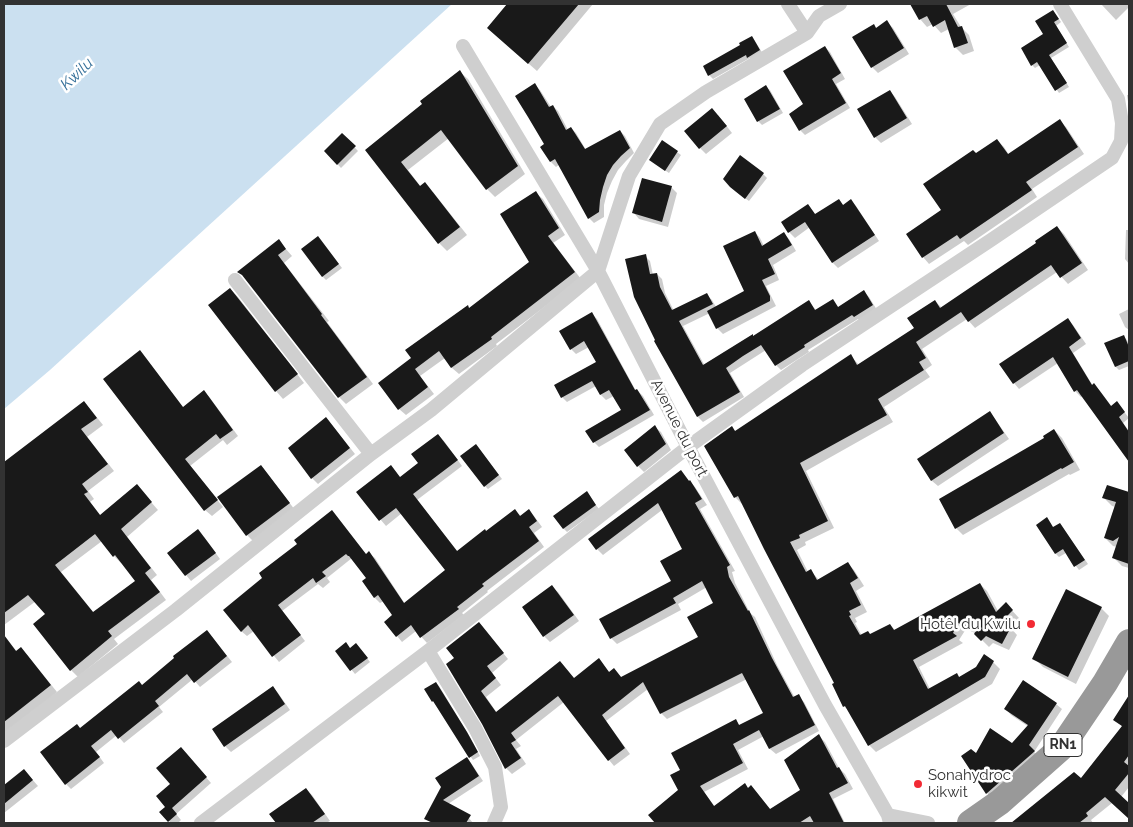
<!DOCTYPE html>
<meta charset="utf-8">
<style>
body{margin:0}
#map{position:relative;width:1133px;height:827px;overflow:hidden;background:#fff;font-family:Raleway,sans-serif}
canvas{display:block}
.frame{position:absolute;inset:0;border:5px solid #323232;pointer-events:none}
</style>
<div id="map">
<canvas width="1133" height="827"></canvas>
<div class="frame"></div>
</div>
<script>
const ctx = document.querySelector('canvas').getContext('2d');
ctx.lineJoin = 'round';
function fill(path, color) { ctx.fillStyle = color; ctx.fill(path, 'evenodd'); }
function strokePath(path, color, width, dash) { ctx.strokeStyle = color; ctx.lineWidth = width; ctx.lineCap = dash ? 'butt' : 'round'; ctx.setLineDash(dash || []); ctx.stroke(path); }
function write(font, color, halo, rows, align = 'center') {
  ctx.font = font + ' Raleway,sans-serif'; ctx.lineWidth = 5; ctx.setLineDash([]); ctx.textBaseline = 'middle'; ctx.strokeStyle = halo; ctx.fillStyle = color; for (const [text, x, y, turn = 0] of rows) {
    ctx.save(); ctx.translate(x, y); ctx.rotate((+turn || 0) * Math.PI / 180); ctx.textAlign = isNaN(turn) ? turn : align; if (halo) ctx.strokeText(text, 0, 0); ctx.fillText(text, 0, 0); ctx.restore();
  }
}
fill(new Path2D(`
 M 4,4 L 452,4 L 50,370 L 4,409 Z`), '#cbe0f0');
fill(new Path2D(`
 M 509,4 L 593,4 L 537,71 L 488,28 Z
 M 911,4 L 971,4 L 953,14 L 961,27 L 969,35 L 974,51 L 963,55 L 955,47 L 949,29 L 941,33 L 933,24 L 927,27 L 920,19 Z
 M 1101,4 L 1129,4 L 1129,7 L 1116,20 Z
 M 1053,11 L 1061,22 L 1056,26 L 1069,47 L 1051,58 L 1069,87 L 1059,93 L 1040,65 L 1035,68 L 1032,65 L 1045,35 Z
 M 887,22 L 893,28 L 909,54 L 878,73 L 872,67 L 854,37 L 873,25 L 877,29 Z
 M 752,37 L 755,41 L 763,54 L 752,61 L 750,58 L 713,79 L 709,75 Z
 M 825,47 L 830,52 L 845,79 L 836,84 L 850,108 L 805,135 L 800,130 L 805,105 Z
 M 460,72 L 468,79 L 525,174 L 495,197 L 487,189 L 449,138 L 408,170 L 421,187 L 433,192 L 467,235 L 447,251 L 439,243 L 366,150 L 424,105 Z
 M 535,85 L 540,90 L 551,107 L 553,106 L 558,111 L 568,130 L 571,128 L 576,133 L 586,150 L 620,131 L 625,136 L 634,153 L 626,161 L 618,170 L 612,181 L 607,193 L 604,205 L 604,217 L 594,223 L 589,218 L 560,164 L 556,167 L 551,162 L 545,145 Z
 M 766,87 L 770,90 L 783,113 L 762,125 L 758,121 Z
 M 890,91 L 895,97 L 912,124 L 881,143 L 875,137 Z
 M 1127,95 L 1129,95 L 1129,108 Z
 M 718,115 L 732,133 L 706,154 L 700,148 Z
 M 1060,121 L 1066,127 L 1084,154 L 1032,189 L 1037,197 L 1016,212 L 968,245 L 964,241 L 929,264 L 923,257 L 907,234 L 943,211 L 976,155 L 997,140 L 1004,147 L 1009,155 Z
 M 342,134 L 358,151 L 341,168 L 325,151 Z
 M 662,141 L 681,155 L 669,173 L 654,163 Z
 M 763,174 L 767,178 L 749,201 L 735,191 Z
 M 671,187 L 677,193 L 668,227 L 639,219 L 634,213 Z
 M 536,193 L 543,199 L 565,235 L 553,243 L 581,279 L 496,344 L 497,346 L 459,374 L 452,368 L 445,358 L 420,376 L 434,394 L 406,415 L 399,409 L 413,358 L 470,309 L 531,262 Z
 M 839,200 L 844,206 L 851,201 L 856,206 L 879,241 L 838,268 L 833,263 L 810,227 L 795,238 L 789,232 L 783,222 L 808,205 L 816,215 Z
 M 1057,227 L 1064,234 L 1088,270 L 1068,284 L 1057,272 L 975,328 L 967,319 L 922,349 L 932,365 L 925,370 L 930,377 L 884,407 L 893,422 L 806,471 L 834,528 L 805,542 L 806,545 L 797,550 L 808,572 L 811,571 L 819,580 L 847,563 L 854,570 L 864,586 L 856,591 L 867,612 L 855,618 L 857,622 L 855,623 L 862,636 L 871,635 L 890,625 L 896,631 L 980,584 L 987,591 L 998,611 L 1006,604 L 1019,618 L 1010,627 L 1017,635 L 1009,650 L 993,643 L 989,647 L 975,633 L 966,629 L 959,640 L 963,643 L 919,667 L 930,689 L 956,674 L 960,678 L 993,662 L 1000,669 L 992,684 L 876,752 L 869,745 L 850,712 L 844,706 L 836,684 L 742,504 L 735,497 L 706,447 L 732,428 L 736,432 L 851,356 L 859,365 L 916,329 L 935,301 L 942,308 L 1038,243 Z
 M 1126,230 L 1129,230 L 1129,264 L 1125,259 Z
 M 755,232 L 760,238 L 764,246 L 784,234 L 789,239 L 796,251 L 773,265 L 779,280 L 766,286 L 776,306 L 723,334 L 717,328 L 710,313 L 683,326 L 705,366 L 753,337 L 809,302 L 816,310 L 832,300 L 839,308 L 864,292 L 869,297 L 877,310 L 860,321 L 858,319 L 808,350 L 809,352 L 781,370 L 776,365 L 766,350 L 730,373 L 744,397 L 703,422 L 698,417 L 656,341 L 645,256 L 650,261 L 653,275 L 657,274 L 662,279 L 665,293 L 674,311 L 707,295 L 712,300 L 716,307 L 745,292 Z
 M 279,241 L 292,256 L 284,263 L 329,321 L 327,322 L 373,384 L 346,404 L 339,397 L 247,280 Z
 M 321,241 L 342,268 L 326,280 L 322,276 Z
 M 230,289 L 238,297 L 304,383 L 283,399 L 276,391 Z
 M 1129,309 L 1129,330 L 1125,327 L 1119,314 Z
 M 591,313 L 597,319 L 636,391 L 637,390 L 643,396 L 654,415 L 599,447 L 594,442 L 622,410 L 614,396 L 606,400 L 601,395 L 596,386 L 567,402 L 562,397 L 598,363 L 589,347 L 576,354 L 571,349 Z
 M 1068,320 L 1073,325 L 1086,344 L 1073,353 L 1093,386 L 1094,385 L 1100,391 L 1112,407 L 1122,409 L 1129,418 L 1123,423 L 1129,431 L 1129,443 L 1128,443 L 1129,443 L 1129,459 L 1083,396 L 1081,397 L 1075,391 L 1058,363 L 1019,389 L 1014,383 Z
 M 1123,336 L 1127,340 L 1129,345 L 1129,366 L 1119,370 L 1116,367 Z
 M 105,379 L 183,408 L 204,392 L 210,398 L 238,436 L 227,445 L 223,440 L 190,466 L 223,507 L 212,516 L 205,510 Z
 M 84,403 L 91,410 L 103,425 L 87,437 L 114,471 L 88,491 L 94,499 L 90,502 L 101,516 L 137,486 L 158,510 L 127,537 L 157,575 L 151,580 L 166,600 L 114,639 L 118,644 L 78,677 L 71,670 L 47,614 L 36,601 L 4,625 L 4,464 ZM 102,541 L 114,556 L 121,563 L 122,562 L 137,581 L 94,613 L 61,572 Z
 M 989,413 L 995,419 L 1009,439 L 938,486 L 932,481 L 919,460 Z
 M 332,425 L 355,454 L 318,484 L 312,478 Z
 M 655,427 L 661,432 L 671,450 L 644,472 L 638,466 Z
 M 1054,430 L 1062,438 L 1080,470 L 1070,475 L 1069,474 L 963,535 L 956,528 Z
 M 438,435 L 444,441 L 462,466 L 417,500 L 458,552 L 487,533 L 515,511 L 521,516 L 529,511 L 534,516 L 542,527 L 534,533 L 544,547 L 487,591 L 488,592 L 462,613 L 464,615 L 427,643 L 416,631 L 402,642 L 397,636 L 385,622 L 394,615 L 384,601 L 380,603 L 375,598 L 363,582 L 367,579 L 352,558 L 327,578 L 330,582 L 323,588 L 318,584 L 282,611 L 305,641 L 279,662 L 254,631 L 247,636 L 241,631 L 264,578 L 298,544 L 366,555 L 369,553 L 375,558 L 405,604 L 447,571 L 402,513 L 386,526 L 358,493 L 400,478 L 420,464 Z
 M 476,445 L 502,479 L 488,489 L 485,486 Z
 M 261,466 L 266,472 L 295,510 L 253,541 L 247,535 L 219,497 Z
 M 680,471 L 695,487 L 707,505 L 700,509 L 735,571 L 732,572 L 735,583 L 750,613 L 755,617 L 777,665 L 795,698 L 798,696 L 804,702 L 819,731 L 776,754 L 770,749 L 764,736 L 738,750 L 748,769 L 704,792 L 715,807 L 751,786 L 771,810 L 802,791 L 819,736 L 825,742 L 839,768 L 845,774 L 853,789 L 833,799 L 845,823 L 815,823 L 815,822 L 813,823 L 656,823 L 649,815 L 679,790 L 681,771 L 736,721 L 740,726 L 765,713 L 747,679 L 667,719 L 661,713 L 648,689 L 606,721 L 630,754 L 614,766 L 609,760 L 564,702 L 516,740 L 521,746 L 516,749 L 526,764 L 512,774 L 506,768 L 456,658 L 479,624 L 508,659 L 492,673 L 501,685 L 486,697 L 497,713 L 560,662 L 574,679 L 598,659 L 610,673 L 614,669 L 622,678 L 700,638 L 715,603 L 707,587 L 678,604 L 681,610 L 617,644 L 611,638 L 672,581 L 684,549 L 662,510 L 603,555 L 597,549 Z
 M 1108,487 L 1129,494 L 1129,568 L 1122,566 L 1114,558 L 1117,547 L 1113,546 L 1105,538 L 1116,507 L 1112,506 L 1104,498 Z
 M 590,497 L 599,509 L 567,532 L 563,528 Z
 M 1060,524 L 1088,564 L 1079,570 L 1066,553 L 1059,557 L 1056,554 L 1037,525 L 1054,528 Z
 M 204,537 L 220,559 L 191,581 L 186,575 Z
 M 552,587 L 558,592 L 579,621 L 550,642 L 544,636 L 523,608 Z
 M 1101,608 L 1109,616 L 1076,684 L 1043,667 L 1035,659 Z
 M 4,635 L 17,652 L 21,649 L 28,656 L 57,692 L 4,743 Z
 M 212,637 L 232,662 L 200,687 L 193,679 L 159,707 L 163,712 L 124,743 L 117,735 L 96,752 L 104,763 L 71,789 L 66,784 L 80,729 Z
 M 351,649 L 360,649 L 370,662 L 355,674 L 336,651 Z
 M 436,683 L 439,686 L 470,737 L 480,756 L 473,760 L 433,701 Z
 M 273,687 L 278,693 L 290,710 L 231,752 L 225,746 L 214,729 Z
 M 1129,697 L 1129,787 L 1121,797 L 1129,804 L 1129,818 L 1112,803 L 1091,820 L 1093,823 L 1013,823 L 1074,774 L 1081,780 L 1123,727 L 1115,720 Z
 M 1056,704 L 1062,709 L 1034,752 L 1040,757 L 992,799 L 987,793 L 976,755 L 1012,744 L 1029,727 L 1011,715 L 1006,709 Z
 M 186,754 L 211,783 L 176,814 L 181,820 L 178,823 L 171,823 L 161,812 L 167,807 L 172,784 Z
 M 466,759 L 471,763 L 483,781 L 448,804 L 464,812 L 473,823 L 431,823 L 426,818 Z
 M 24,770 L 38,786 L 4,813 L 4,787 Z
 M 306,789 L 312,795 L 330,821 L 326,823 L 277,823 L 271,814 Z`), '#0003');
fill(new Path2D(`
 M 507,4 L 579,4 L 528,64 L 487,28 Z
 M 910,4 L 947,4 L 946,4 L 958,27 L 962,26 L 968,43 L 954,48 L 945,20 L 933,27 L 927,16 L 919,20 Z
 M 1053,10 L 1059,19 L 1054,22 L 1067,43 L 1049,55 L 1067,83 L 1055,91 L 1037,62 L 1031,66 L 1021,48 L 1043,34 L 1035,21 Z
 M 887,20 L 904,48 L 871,68 L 852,37 L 874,24 L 876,28 Z
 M 752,36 L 760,50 L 747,58 L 746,55 L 708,76 L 703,66 L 740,45 L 739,43 Z
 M 825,46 L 841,73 L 832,79 L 846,103 L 799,131 L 789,114 L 803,104 L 783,71 Z
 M 460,70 L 486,113 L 485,114 L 486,113 L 518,166 L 486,190 L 441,130 L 401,162 L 420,186 L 425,182 L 460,227 L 438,244 L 365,150 L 422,104 L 420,101 Z
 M 535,83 L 549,107 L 553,105 L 566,130 L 571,127 L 585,149 L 620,130 L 630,148 L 621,156 L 613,165 L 607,175 L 603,187 L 600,200 L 599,212 L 588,219 L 555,159 L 550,162 L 540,147 L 544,144 L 528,117 L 515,96 Z
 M 766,85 L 780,109 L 757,122 L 744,99 Z
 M 890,90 L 907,118 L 874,138 L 857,109 Z
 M 712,108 L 727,126 L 699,149 L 684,131 Z
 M 1060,119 L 1078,147 L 1026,182 L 1032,190 L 1010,205 L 960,239 L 957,235 L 922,258 L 906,234 L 941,210 L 923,184 L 973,150 L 976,153 L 997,139 L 1008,154 Z
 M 342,133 L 356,146 L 337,165 L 324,151 Z
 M 662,140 L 678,151 L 665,171 L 649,160 Z
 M 740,155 L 764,173 L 745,199 L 730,187 L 723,179 Z
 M 642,178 L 672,186 L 662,222 L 632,213 Z
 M 536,191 L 559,228 L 548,236 L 575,272 L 491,337 L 492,339 L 451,368 L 439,351 L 415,369 L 428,387 L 398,410 L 378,383 L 411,358 L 405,350 L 468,305 L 469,308 L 529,262 L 500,214 Z
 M 839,199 L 843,205 L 851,199 L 875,235 L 832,263 L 805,222 L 788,233 L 781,222 L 808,204 L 815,214 Z
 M 1057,226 L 1082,263 L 1060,278 L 1051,265 L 968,322 L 961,312 L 916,342 L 926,358 L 919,362 L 924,370 L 878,399 L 887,415 L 800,463 L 828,521 L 799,535 L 800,538 L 790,542 L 806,572 L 811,569 L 817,580 L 848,562 L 858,578 L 850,583 L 861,605 L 849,611 L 851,615 L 849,616 L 860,635 L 868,631 L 870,634 L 890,624 L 894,630 L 980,583 L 996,612 L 1006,602 L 1013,610 L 1004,619 L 1011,627 L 1002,644 L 986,636 L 981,641 L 974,634 L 976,631 L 971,628 L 970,629 L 958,623 L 953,633 L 957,636 L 913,660 L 928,689 L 957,673 L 959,677 L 976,667 L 984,654 L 994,661 L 985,677 L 868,746 L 845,706 L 843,707 L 832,684 L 834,683 L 764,549 L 738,496 L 734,498 L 704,446 L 732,426 L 735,431 L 851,354 L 857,365 L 914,328 L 907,318 L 935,300 L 940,308 L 1036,243 L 1035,241 Z
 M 755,231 L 762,246 L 784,232 L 792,245 L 768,259 L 775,274 L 762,280 L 770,296 L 770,301 L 716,329 L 707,311 L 744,291 L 723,246 Z
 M 318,236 L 339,264 L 322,277 L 301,249 Z
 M 279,239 L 286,249 L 278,255 L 322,314 L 321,315 L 367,377 L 338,398 L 242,275 L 237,272 Z
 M 646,254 L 650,274 L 657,273 L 660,287 L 672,310 L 707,293 L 713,304 L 679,321 L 703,365 L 753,334 L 753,336 L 809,300 L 815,310 L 833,299 L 838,307 L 864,290 L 873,305 L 854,317 L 852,315 L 804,345 L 805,347 L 775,366 L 761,345 L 743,356 L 726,368 L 740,392 L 697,417 L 654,341 L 655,340 L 634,297 L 625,259 Z
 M 230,288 L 298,374 L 275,392 L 208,305 Z
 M 592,312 L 635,390 L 637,389 L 650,410 L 593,443 L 585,431 L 621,410 L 609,390 L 600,395 L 592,381 L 561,398 L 554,385 L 596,362 L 584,341 L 570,350 L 559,331 Z
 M 1068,318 L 1081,338 L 1069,347 L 1092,385 L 1094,383 L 1111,406 L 1117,401 L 1125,412 L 1119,417 L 1129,432 L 1129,462 L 1077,390 L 1074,392 L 1053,357 L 1013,384 L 999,364 Z
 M 1124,335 L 1129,347 L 1129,361 L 1115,367 L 1104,343 Z
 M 140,350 L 183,407 L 204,390 L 233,430 L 220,439 L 216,434 L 185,459 L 218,500 L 204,511 L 103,379 Z
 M 84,401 L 97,418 L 81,429 L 108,464 L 82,484 L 88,492 L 84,494 L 100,515 L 137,484 L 152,502 L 121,529 L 151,568 L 145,573 L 160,592 L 108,631 L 112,636 L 70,671 L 33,624 L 45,614 L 28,595 L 4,613 L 4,462 ZM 95,534 L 113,557 L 115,555 L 135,581 L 93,612 L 55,565 Z
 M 990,411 L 1004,433 L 931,481 L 917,459 Z
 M 326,417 L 350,448 L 311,479 L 288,448 Z
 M 655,425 L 666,444 L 637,467 L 624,450 Z
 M 1054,429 L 1074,462 L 1062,469 L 1061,468 L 955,529 L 939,499 L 1044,438 L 1043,436 Z
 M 438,434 L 458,460 L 413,494 L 457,551 L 485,529 L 486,531 L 515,509 L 520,516 L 529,509 L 537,521 L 529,527 L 539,541 L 482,584 L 484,586 L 457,607 L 459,609 L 420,638 L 411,625 L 396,637 L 384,622 L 392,615 L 378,595 L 374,598 L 362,581 L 366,578 L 349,556 L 348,556 L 346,554 L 322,572 L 326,576 L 316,583 L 313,578 L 278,605 L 301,635 L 272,657 L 248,625 L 241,632 L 223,610 L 262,578 L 259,573 L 297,544 L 294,540 L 332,510 L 366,554 L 369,551 L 404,603 L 445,570 L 396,508 L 379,521 L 356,492 L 391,465 L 400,477 L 418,463 L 411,454 Z
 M 476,444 L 499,475 L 484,487 L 460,456 Z
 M 261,465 L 290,503 L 246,536 L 217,497 Z
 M 681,470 L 689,481 L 690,480 L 702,499 L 695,503 L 730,565 L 727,567 L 729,577 L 748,611 L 749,610 L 772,658 L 793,697 L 799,694 L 815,725 L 769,749 L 759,730 L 733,744 L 743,763 L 700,786 L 714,806 L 745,783 L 748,788 L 751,785 L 770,809 L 800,790 L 784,760 L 819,734 L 837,768 L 839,767 L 848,783 L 829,793 L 844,823 L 814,823 L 810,816 L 799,823 L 655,823 L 648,815 L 678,790 L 670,775 L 680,770 L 671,753 L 736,719 L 739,725 L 763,713 L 742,673 L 660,714 L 643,682 L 602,715 L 625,748 L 608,761 L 558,696 L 511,733 L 516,740 L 511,743 L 521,758 L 505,769 L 482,724 L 446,664 L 454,658 L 446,648 L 479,622 L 504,653 L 487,666 L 496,678 L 481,691 L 496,712 L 560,661 L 574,678 L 599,658 L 609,672 L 614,668 L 621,677 L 698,637 L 687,617 L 713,603 L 702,581 L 673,598 L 676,603 L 610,639 L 599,619 L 671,581 L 660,561 L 682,549 L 658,503 L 596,550 L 588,539 Z
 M 1107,485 L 1129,492 L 1129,564 L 1112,558 L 1119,537 L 1113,541 L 1104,538 L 1116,502 L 1102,498 Z
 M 587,491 L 596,505 L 563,529 L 553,516 Z
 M 1047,517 L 1053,527 L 1060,523 L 1085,560 L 1074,567 L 1063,549 L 1055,554 L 1036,525 Z
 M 198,529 L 216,553 L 185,576 L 167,553 Z
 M 552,585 L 574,615 L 543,637 L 522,607 Z
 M 1066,589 L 1102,607 L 1068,677 L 1032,659 Z
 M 207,630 L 227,656 L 194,683 L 187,674 L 155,701 L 159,706 L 118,739 L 111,730 L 91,746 L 100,757 L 65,785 L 40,752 L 77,724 L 80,728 L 139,681 L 142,685 L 174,658 L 173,656 Z
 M 4,635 L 16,651 L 21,647 L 51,685 L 4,722 Z
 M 346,642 L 350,648 L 356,643 L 368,658 L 350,671 L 335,651 Z
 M 1023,680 L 1057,703 L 1029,745 L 1035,751 L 986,794 L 961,756 L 971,749 L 976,753 L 990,728 L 1012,743 L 1028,725 L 1004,709 Z
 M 436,682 L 467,732 L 478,752 L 469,758 L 433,701 L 432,702 L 424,689 Z
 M 273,686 L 285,704 L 224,747 L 212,729 Z
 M 1129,695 L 1129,755 L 1124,762 L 1129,766 L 1129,773 L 1115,790 L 1129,803 L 1129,819 L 1105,797 L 1086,813 L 1088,816 L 1079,823 L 1011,823 L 1074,772 L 1081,778 L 1122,726 L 1113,720 Z
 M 181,747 L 207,777 L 172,808 L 177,814 L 168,822 L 159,812 L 165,807 L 156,796 L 170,784 L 156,768 Z
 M 467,757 L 479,776 L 443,800 L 471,815 L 466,823 L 433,823 L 424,819 L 441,787 L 435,778 Z
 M 24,769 L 33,780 L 4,804 L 4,785 Z
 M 306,788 L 325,814 L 312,823 L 276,823 L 269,814 Z`), '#191919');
strokePath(new Path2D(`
 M 788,4 L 807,33
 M 463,46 L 598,271 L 688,447 L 825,705 L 888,815 L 890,823
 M 235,280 L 371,454
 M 428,651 L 475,728 L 495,767 L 501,807 L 494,823
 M 4,741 L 176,610 L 371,454 L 431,410 L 598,271 L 629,176 L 660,124 L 706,92 L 807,33 L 819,16 L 840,4
 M 888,815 L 928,823
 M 201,823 L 428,651 L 688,447 L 802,365 L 991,240 L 1112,158 L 1121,141 L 1122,123 L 1118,99 L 1060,4`), '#cfcfcf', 14);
strokePath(new Path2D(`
 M 970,823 L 1000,802 L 1061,748 L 1105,683 L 1129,642`), '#999', 26);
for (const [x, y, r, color] of [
 [1031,624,5,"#f22a34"],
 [918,784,5,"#f22a34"]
]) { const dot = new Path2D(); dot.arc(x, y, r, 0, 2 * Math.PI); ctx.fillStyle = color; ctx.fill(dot); strokePath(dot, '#fff', 2); }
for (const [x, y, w] of [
 [1063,745,38]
]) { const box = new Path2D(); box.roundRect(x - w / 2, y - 11.5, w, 23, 4); ctx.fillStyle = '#fff'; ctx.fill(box); strokePath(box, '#323232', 1); }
write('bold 14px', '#323232', null, [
 ["RN1",1063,745]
]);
write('15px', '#323232', '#fff', [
 ["Avenue du port",679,428,63]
]);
write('15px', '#323232', '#fff', [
 ["Hotêl du Kwilu",1021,624],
 ["Sonahydroc",928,775,"left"],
 ["kikwit",928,792,"left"]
], 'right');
write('italic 16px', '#38729b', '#fff', [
 ["Kwilu",77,74,-44]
]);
</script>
